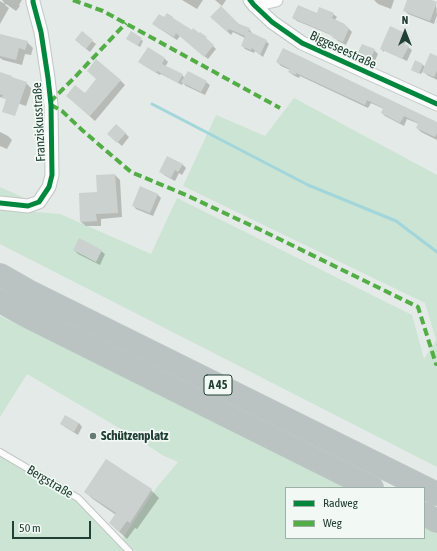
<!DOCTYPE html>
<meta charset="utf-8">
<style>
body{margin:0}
#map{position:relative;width:437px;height:551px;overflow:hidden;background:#e4eae7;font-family:"Asap Condensed",sans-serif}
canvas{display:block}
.legend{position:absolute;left:285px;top:487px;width:140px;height:52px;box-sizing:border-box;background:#f2f9f5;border:1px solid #9eafa8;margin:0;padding:5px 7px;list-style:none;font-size:12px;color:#203f35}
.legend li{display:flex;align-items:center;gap:8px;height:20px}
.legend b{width:20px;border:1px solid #9eafa8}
.north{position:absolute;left:385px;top:12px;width:40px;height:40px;-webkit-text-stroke:3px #f2f9f5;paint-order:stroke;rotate:0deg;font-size:11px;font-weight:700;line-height:16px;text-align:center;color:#203f35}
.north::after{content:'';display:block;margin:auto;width:14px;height:18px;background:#203f35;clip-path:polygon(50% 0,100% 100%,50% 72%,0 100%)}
.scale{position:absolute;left:12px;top:521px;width:79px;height:18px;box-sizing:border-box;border:2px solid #203f35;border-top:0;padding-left:5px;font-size:12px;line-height:14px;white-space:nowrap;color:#203f35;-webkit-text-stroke:3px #f2f9f5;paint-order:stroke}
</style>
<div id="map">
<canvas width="437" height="551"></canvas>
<ul class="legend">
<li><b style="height:5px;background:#00873e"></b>Radweg</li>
<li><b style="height:5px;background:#52ad45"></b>Weg</li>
</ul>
<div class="north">N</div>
<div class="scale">50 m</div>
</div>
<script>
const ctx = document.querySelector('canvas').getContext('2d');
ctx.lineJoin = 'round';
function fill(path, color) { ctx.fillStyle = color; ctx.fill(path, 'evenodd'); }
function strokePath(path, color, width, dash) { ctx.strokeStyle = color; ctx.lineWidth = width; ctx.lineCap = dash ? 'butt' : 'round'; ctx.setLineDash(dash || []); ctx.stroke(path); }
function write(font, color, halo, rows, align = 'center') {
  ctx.font = font + ' "Asap Condensed",sans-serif'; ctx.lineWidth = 3.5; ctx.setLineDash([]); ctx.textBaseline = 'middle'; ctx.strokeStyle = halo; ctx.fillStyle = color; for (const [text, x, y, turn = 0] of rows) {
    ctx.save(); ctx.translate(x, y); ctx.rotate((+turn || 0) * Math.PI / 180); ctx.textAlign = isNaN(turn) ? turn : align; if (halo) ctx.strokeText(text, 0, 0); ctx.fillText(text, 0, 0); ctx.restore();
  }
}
fill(new Path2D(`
 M 294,98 L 437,175 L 437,467 L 0,244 L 0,209 L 60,214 L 151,254 L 177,198 L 412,315 L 424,359 L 436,340 L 425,303 L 183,186 L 216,115 L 265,136 Z
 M 0,187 L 29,200 L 0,196 Z
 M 0,316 L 347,488 L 286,488 L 286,538 L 424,538 L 424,526 L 437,533 L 437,551 L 134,551 L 122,539 L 157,487 L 178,462 L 162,455 L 143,442 L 27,374 L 0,417 Z
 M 0,455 L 77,501 L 127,551 L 0,551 Z`), '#cce4d3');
fill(new Path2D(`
 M 2,0 L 22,0 L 19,5 L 20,6 L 16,11 L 6,4 L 5,5 L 9,8 L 0,24 L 0,1 L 5,4 Z
 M 182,0 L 203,0 L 197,9 Z
 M 215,0 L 226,0 L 222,6 Z
 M 374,0 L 394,0 L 391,9 L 378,4 Z
 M 408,0 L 429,0 L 436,3 L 437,15 L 434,24 L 408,14 L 404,10 Z
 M 317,14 L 333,14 L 337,17 L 335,20 L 345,25 L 352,32 L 346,45 L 338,41 L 331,35 L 297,21 L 293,18 Z
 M 212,17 L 239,24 L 249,29 L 252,33 L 252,34 L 266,41 L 269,44 L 263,57 L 255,51 L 254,53 L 245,49 L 242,45 L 245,38 L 233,32 L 231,35 Z
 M 165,19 L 213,46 L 216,49 L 208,59 L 180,36 L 177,40 L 157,27 L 154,24 Z
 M 131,33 L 143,41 L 140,47 L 129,40 Z
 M 404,33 L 408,37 L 404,45 L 408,47 L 412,50 L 407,61 L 384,50 L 384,52 L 381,49 Z
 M 0,35 L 27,42 L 33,48 L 31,55 L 25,54 L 22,65 L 3,60 L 0,58 Z
 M 92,41 L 96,44 L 90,52 L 80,44 Z
 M 148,48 L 165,59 L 168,62 L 165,67 L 182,75 L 185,78 L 206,82 L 210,85 L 205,95 L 186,86 L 183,83 L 182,85 L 161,74 L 160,75 L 143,65 Z
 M 374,50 L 378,54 L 374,63 L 362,58 L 359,54 Z
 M 437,57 L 437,80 L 427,75 L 423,71 L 421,74 L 412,70 L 416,62 L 423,65 L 425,67 Z
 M 277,62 L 437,123 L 437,140 L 421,132 L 417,128 L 419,124 L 407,119 L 404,126 L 385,116 L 382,113 L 384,109 L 371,103 L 368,108 L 300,76 L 299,78 L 293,75 L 289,72 L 290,70 L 281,66 Z
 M 0,73 L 26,83 L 32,89 L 26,106 L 0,97 Z
 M 120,80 L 125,85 L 95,121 L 67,96 L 85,94 Z
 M 0,132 L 8,136 L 12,140 L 7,149 L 0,146 Z
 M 125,133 L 129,137 L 122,146 L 112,137 Z
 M 182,164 L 186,168 L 182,175 L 179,173 L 175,181 L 164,175 L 161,172 Z
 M 115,175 L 120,180 L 122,217 L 101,219 L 101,226 L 86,226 L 81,222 L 98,193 Z
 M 157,194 L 161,198 L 153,216 L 136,209 L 133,205 Z
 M 74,250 L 101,251 L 105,254 L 100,265 L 78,254 Z
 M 79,423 L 82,427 L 78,435 L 65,427 L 61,424 Z
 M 107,460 L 151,490 L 159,498 L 137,529 L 135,528 L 127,539 L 110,523 L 116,515 L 93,499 L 85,492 Z`), '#0003');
strokePath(new Path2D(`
 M 152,104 L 308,185 L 396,221 L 437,252`), '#a2d6db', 3);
fill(new Path2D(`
 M 407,0 L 432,0 L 437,2 L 430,21 L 403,11 Z
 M 298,5 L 317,13 L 319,7 L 334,13 L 332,18 L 345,24 L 345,26 L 349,28 L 343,42 L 333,38 L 333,37 L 330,35 L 330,34 L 292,18 Z
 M 221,6 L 239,24 L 250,28 L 248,31 L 267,40 L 260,55 L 252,48 L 251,50 L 241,46 L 245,36 L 229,29 L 227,32 L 210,17 Z
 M 167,13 L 173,17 L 173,18 L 192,30 L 193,28 L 199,33 L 200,32 L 207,37 L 206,38 L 214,45 L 204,57 L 176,33 L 174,37 L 152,24 L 159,14 L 164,17 Z
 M 390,26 L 405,33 L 400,42 L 409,46 L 402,59 L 380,49 Z
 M 82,31 L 93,40 L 86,49 L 75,40 Z
 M 131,31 L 142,38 L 138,46 L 126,39 Z
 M 0,34 L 28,41 L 25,50 L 19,48 L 16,60 L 0,56 Z
 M 362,44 L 375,49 L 370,60 L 357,54 Z
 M 148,47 L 165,58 L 162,64 L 183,74 L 178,83 L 157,71 L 156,73 L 138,62 Z
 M 283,48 L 378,94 L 437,122 L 437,133 L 435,137 L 416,128 L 418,123 L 404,116 L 400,123 L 381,113 L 383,108 L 367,100 L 365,105 L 296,73 L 295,75 L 288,72 L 290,69 L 276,62 Z
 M 430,53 L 437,56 L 437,71 L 434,77 L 422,72 Z
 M 96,59 L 121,80 L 90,116 L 66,96 L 75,85 L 85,93 L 96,79 L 87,71 Z
 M 415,60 L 423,64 L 419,74 L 411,70 Z
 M 188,71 L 207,81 L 201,92 L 181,82 Z
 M 0,72 L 12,76 L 12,77 L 27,82 L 15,116 L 2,112 L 6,99 L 2,98 L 3,95 L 0,94 Z
 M 116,124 L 126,133 L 117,143 L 107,134 Z
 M 167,156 L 183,164 L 178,172 L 175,170 L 171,178 L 159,172 Z
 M 115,174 L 118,213 L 96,214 L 97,221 L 80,222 L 79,193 L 97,192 L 96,175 Z
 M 140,186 L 158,194 L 150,213 L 132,206 Z
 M 79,238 L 102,250 L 96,262 L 73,250 Z
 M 65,415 L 79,423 L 74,432 L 60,424 Z
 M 106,459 L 152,489 L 130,523 L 127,521 L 119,532 L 109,523 L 116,513 L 84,492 Z`), '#cbd1ce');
const service = new Path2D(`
 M 0,452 L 78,498 L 129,551`);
const minor = new Path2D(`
 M 250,0 L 254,5 L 272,22 L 302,43 L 437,104
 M 254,5 L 276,0
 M 0,203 L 28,206 L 39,202 L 49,187 L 52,175 L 51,105 L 48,78 L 41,32 L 33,2 L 33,0`);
const motorway = new Path2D(`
 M 0,275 L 28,291 L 437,494
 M 0,301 L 27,316 L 372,488
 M 424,514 L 437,521`);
strokePath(service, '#c1c7c4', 8);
strokePath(minor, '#c1c7c4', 15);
strokePath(motorway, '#bcc6c2', 24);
strokePath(service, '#fbfcfb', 6);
strokePath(minor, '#fbfcfb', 13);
strokePath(motorway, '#bac3c1', 22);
strokePath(new Path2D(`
 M 73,0 L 103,11 L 280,108
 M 50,102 L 75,77 L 126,23
 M 51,105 L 62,111 L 82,130 L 131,172 L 186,195 L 265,232 L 418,307 L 436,364 L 437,364`), '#52ad45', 4, [8, 4]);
strokePath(new Path2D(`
 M 250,0 L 254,5 L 272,22 L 302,43 L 437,104
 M 0,203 L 28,206 L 39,202 L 49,187 L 52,175 L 51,105 L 48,78 L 41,32 L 33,2 L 33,0`), '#00873e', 5);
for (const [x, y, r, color] of [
 [93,436,4,"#657b73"]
]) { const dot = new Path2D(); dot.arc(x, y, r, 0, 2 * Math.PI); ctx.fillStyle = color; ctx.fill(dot); strokePath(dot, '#f2f9f5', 1.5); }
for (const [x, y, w] of [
 [218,385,28]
]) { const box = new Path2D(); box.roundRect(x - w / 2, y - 10, w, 20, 3); ctx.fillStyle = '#f2f9f5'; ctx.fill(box); strokePath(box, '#203f35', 1); }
write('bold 12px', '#203f35', null, [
 ["A 45",218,385]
]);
write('13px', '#203f35', '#f2f9f5', [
 ["Biggeseestraße",343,50,25],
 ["Franziskusstraße",39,122,-93],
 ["Bergstraße",50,482,31]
]);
write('bold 13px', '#203f35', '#f2f9f5', [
 ["Schützenplatz",101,436]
], 'left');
</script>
